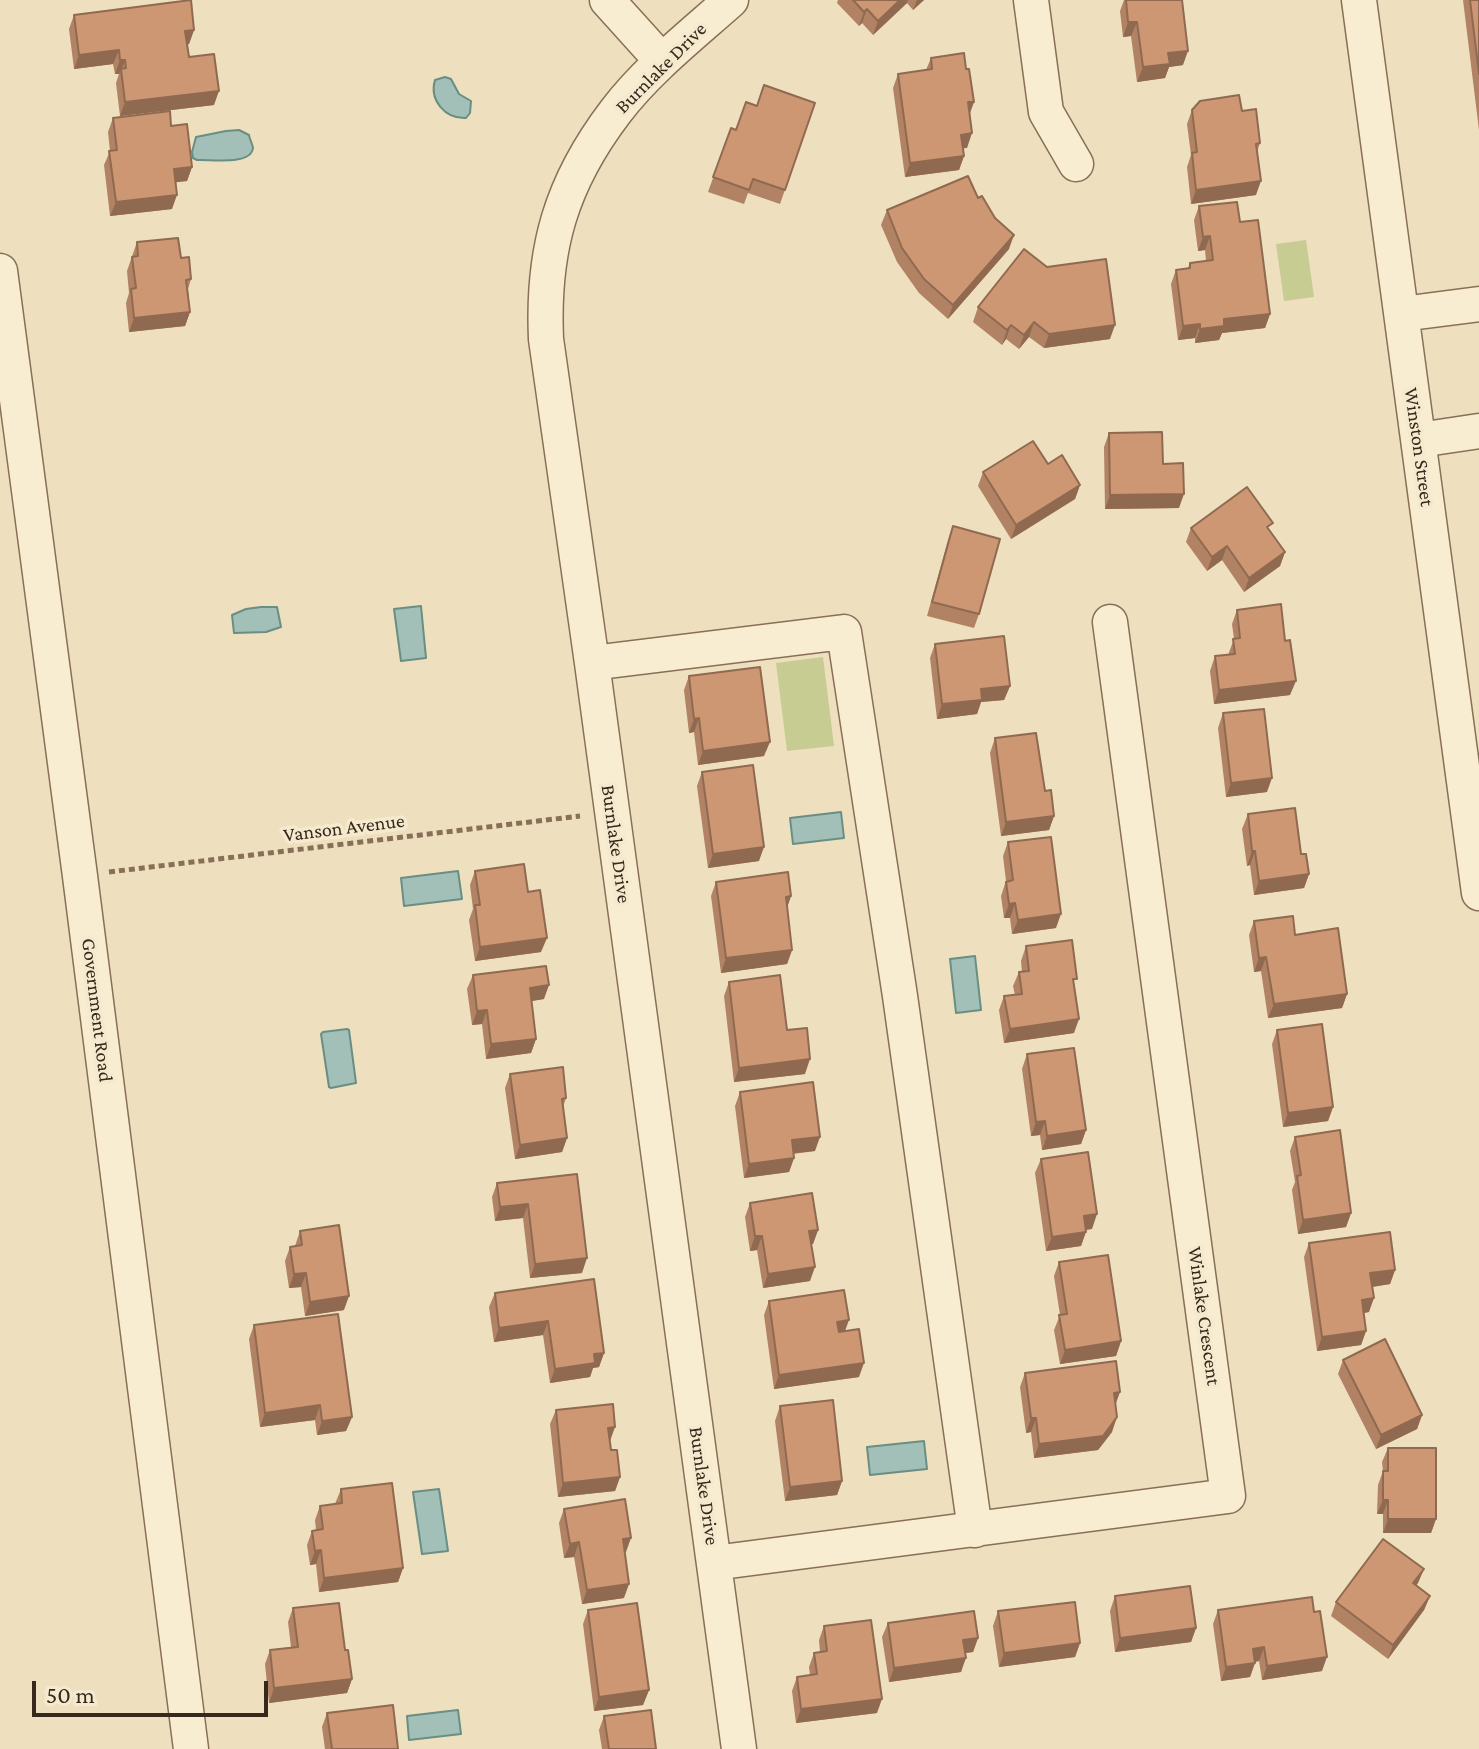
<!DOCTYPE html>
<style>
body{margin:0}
#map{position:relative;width:1479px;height:1749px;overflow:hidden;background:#eedfbe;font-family:"Crimson Pro",serif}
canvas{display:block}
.scale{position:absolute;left:32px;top:1681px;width:236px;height:36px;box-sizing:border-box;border:4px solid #36281c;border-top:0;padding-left:10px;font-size:24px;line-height:28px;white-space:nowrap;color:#36281c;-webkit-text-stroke:6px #f6eace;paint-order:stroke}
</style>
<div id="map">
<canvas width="1479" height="1749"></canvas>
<div class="scale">50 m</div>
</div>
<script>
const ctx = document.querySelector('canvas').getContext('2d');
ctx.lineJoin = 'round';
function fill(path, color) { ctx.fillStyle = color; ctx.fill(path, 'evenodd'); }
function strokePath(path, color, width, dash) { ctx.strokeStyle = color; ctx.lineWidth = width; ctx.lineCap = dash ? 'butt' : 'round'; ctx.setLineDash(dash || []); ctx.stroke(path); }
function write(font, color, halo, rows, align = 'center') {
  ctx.font = font + ' "Crimson Pro",serif'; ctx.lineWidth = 7; ctx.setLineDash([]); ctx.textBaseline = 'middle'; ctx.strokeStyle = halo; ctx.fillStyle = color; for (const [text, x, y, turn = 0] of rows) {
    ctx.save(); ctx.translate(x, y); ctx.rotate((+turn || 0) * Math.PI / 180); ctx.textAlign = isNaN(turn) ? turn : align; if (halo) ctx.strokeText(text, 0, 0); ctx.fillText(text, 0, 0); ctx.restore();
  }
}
fill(new Path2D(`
 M 1306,240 L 1314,297 L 1284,301 L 1276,244 Z
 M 823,657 L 834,746 L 787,751 L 776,663 Z`), '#c7cc92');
const water = new Path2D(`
 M 445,77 L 451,79 L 459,94 L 471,101 L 470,113 L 466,118 C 445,119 429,100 435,80 Z
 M 239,130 L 249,135 C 249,137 253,146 253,148 C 251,166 209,159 197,160 L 193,158 L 192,152 L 196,137 L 226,131 Z
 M 421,606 L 426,658 L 401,661 L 394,609 Z
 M 261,607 L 277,607 L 281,627 L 266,632 L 234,633 L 232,615 L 246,609 Z
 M 841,812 L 844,838 L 793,844 L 790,818 Z
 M 458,871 L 462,899 L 404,906 L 401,878 Z
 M 975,956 L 981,1010 L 956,1013 L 950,959 Z
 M 347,1029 L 349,1030 L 356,1083 L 331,1088 L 329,1087 L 321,1034 L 323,1032 Z
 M 924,1441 L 927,1469 L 870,1475 L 867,1447 Z
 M 439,1489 L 448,1551 L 422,1554 L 413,1492 Z
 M 458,1710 L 461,1734 L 409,1740 L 407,1716 Z`);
fill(water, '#a2c0b7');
strokePath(water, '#698e84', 2);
const minor = new Path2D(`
 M 607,0 L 662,61
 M 731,0 C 693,34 647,70 616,111 C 561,183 542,249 546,339 L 592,663 L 739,1749
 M 1031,0 L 1046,112 L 1076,164
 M 1359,0 L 1479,893
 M 0,271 L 80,876 L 191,1749
 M 1402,314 L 1479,304
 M 1419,440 L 1479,431
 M 592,663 L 844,632 L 900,996 L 975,1530
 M 714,1563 L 1228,1496 L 1110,622`);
strokePath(minor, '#877057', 37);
strokePath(new Path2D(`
 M 109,872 L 580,816`), '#877057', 5, [6, 4]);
strokePath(minor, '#f9edd1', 34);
fill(new Path2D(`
 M 838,0 L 924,0 L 913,10 L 907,3 L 873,35 L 862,23 L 859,26 L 837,3 Z
 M 1124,0 L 1182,0 L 1183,65 L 1169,67 L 1165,78 L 1137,82 L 1131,36 L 1123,37 L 1120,11 Z
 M 1463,0 L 1479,0 L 1479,130 Z
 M 74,15 L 194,30 L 189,44 L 187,44 L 189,57 L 214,105 L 120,116 L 116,83 L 119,74 L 115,74 L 113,64 L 74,69 L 69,29 Z
 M 931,58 L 966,69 L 974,102 L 969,114 L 967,148 L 963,148 L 964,156 L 959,170 L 905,177 L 893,88 L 898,74 L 926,70 Z
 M 815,103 L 780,204 L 748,193 L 744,204 L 708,192 L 731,128 L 736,130 L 756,106 Z
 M 1192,110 L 1242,111 L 1260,143 L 1257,152 L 1256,195 L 1191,204 L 1187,167 L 1191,155 L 1187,124 Z
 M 113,118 L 171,126 L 192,167 L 187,181 L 176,182 L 172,209 L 110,216 L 104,165 L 110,151 L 108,132 Z
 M 978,198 L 1009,249 L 948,319 L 919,293 L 897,262 L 881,225 L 887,210 Z
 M 1199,206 L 1240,222 L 1270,314 L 1265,328 L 1222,333 L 1219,340 L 1195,343 L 1195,338 L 1178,340 L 1171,284 L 1176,270 L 1188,268 L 1190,263 L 1206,261 L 1205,250 L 1198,251 L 1194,220 Z
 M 137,242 L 181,258 L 191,279 L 188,289 L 190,312 L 185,326 L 129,332 L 126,303 L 129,293 L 127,271 Z
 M 978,307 L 1110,339 L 1044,348 L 1029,337 L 1019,349 L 1006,339 L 1002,345 L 973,322 Z
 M 1109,433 L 1163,464 L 1179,508 L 1105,509 L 1104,447 Z
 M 1048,464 L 1080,485 L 1075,499 L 1011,539 L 978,486 L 983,472 Z
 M 953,526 L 979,614 L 974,628 L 927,616 L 948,540 Z
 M 1191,528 L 1270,531 L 1285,552 L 1280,566 L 1244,592 L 1222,560 L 1207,571 L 1186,542 Z
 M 1237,610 L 1290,695 L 1214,704 L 1210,671 L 1215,656 L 1228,655 L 1234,639 L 1232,624 Z
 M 935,644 L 1010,686 L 1004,700 L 981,702 L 977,714 L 937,719 L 930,658 Z
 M 689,676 L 764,756 L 698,765 L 694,732 L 689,733 L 684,690 Z
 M 1223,713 L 1267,792 L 1226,797 L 1218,728 Z
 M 995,738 L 1045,791 L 1054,816 L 1049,830 L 1001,836 L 990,753 Z
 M 702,772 L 759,861 L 708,868 L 697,786 Z
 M 1248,814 L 1301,854 L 1309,874 L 1304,888 L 1254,895 L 1250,865 L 1247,866 L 1242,829 Z
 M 1008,842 L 1056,928 L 1012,934 L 1010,918 L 1004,918 L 1001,896 L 1006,881 L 1003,856 Z
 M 475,871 L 541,952 L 475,961 L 469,920 L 473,909 L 470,885 Z
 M 716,882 L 791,896 L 787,908 L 792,950 L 787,964 L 721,973 L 711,896 Z
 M 1254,921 L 1347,994 L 1342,1008 L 1268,1018 L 1261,971 L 1254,972 L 1249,935 Z
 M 1026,946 L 1074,987 L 1074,1033 L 1004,1043 L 999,1010 L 1004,996 L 1015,995 L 1013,986 L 1019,972 L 1022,972 L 1021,961 Z
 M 473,975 L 544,999 L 532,1001 L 536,1039 L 531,1053 L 486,1059 L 482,1024 L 472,1025 L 467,989 Z
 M 729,982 L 805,1074 L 734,1082 L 724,996 Z
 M 1277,1030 L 1333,1107 L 1328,1121 L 1283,1127 L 1272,1044 Z
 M 1027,1054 L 1086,1130 L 1081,1144 L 1042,1150 L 1040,1135 L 1031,1136 L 1022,1069 Z
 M 510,1074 L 566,1098 L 563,1107 L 567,1138 L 562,1152 L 515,1159 L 505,1088 Z
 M 740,1092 L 815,1151 L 793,1154 L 794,1158 L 789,1172 L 744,1178 L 735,1106 Z
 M 1295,1137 L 1351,1213 L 1346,1227 L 1298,1234 L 1292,1190 L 1295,1182 L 1290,1151 Z
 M 1041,1159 L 1092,1229 L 1086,1230 L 1081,1246 L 1046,1251 L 1035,1173 Z
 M 577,1174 L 582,1273 L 530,1278 L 523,1218 L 495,1221 L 492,1197 L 497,1183 Z
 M 750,1203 L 818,1230 L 813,1244 L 811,1244 L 810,1281 L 763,1288 L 757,1250 L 750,1251 L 745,1217 Z
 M 300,1231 L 344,1310 L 305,1316 L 301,1287 L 289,1288 L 285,1261 L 290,1247 L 295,1246 Z
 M 1309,1243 L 1395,1270 L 1390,1284 L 1372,1287 L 1369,1312 L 1364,1313 L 1366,1331 L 1361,1345 L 1317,1351 L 1304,1257 Z
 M 1059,1262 L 1121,1341 L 1116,1356 L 1060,1364 L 1054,1330 L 1060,1315 L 1054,1276 Z
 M 495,1293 L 604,1353 L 599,1367 L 593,1368 L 590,1377 L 550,1383 L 543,1335 L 494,1342 L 489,1307 Z
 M 769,1301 L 845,1332 L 859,1377 L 774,1389 L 764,1315 Z
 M 254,1325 L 352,1417 L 346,1431 L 317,1435 L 315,1420 L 260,1427 L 249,1339 Z
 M 1343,1360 L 1422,1415 L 1417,1429 L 1376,1449 L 1338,1374 Z
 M 1025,1373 L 1115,1405 L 1112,1432 L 1098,1450 L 1034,1458 L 1031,1432 L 1026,1433 L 1020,1387 Z
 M 780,1406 L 842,1481 L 837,1495 L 785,1501 L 775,1421 Z
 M 556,1410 L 610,1441 L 611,1450 L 620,1477 L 615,1491 L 558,1497 L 550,1424 Z
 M 1388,1448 L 1436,1519 L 1431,1533 L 1383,1533 L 1383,1514 L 1377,1514 L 1378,1485 L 1383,1471 L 1382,1462 Z
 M 341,1489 L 403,1568 L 398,1582 L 319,1592 L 316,1564 L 310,1565 L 307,1545 L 312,1531 L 316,1530 L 315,1520 L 320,1506 L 335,1504 Z
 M 564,1509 L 626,1552 L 625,1552 L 624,1598 L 582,1604 L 574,1557 L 564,1558 L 559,1523 Z
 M 1424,1569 L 1416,1586 L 1430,1596 L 1424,1610 L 1388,1659 L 1331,1616 L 1336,1602 Z
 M 1115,1596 L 1196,1628 L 1191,1642 L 1115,1652 L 1110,1611 Z
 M 293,1608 L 345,1650 L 352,1679 L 347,1693 L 269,1703 L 265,1664 L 270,1650 L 291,1647 L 288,1622 Z
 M 588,1610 L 649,1690 L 643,1705 L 594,1711 L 583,1624 Z
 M 1218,1610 L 1322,1671 L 1262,1680 L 1259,1661 L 1255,1662 L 1250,1677 L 1221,1681 L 1213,1624 Z
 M 998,1611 L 1080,1643 L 1075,1657 L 999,1667 L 993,1626 Z
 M 888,1623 L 978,1638 L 973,1652 L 965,1653 L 961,1672 L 889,1682 L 882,1637 Z
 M 824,1626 L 877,1713 L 796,1723 L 792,1691 L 797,1677 L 810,1675 L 809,1667 L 814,1653 L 820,1652 L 819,1640 Z
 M 327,1713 L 398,1749 L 325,1749 L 322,1727 Z
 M 604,1716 L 656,1749 L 602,1749 L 599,1730 Z`), '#b18263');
fill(new Path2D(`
 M 900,0 L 908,0 L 907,3 L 873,35 L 878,21 Z
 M 917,0 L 924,0 L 913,10 Z
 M 867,9 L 862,23 L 859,26 L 864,12 Z
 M 1128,22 L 1137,22 L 1131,36 L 1123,37 Z
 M 194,30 L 189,44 L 180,45 L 185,31 Z
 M 119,50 L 113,64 L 74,69 L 79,55 Z
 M 1188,51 L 1183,65 L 1169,67 L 1165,78 L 1137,82 L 1143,67 L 1168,53 Z
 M 120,60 L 125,60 L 121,71 L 121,69 L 119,74 L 115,74 Z
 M 219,91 L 214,105 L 120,116 L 125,102 Z
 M 968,102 L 974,102 L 969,116 Z
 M 972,133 L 967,148 L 956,149 L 961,135 Z
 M 964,156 L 959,170 L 905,177 L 910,163 Z
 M 192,167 L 187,181 L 169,183 L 174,169 Z
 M 1261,181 L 1256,195 L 1191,204 L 1196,190 Z
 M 177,195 L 172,209 L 110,216 L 116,202 Z
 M 1014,235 L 1009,249 L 948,319 L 953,305 Z
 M 1210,236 L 1205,250 L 1198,251 L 1203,237 Z
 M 190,312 L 185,326 L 129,332 L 134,318 Z
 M 1270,314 L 1265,328 L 1222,333 L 1219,340 L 1195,343 L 1200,329 L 1224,319 Z
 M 1034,322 L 1029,337 L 1019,349 L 1024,335 Z
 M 1200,324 L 1195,338 L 1178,340 L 1183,326 Z
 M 1011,325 L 1006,339 L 1002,345 L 1007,330 Z
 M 1115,325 L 1110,339 L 1044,348 L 1049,334 Z
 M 1080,485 L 1075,499 L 1011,539 L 1016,525 Z
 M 1184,494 L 1179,508 L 1105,509 L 1110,495 Z
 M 1227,546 L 1222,560 L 1207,571 L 1212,557 Z
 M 1285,552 L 1280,566 L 1244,592 L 1249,578 Z
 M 1296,681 L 1290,695 L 1214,704 L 1219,690 Z
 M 1010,686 L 1004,700 L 981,702 L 977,714 L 937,719 L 942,704 L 981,689 Z
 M 699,718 L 694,732 L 689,733 L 694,719 Z
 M 770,742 L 764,756 L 698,765 L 703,751 Z
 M 1272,778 L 1267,792 L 1226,797 L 1231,783 Z
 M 1054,816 L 1049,830 L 1001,836 L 1006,822 Z
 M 764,847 L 759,861 L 708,868 L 713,854 Z
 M 1252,851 L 1255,851 L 1250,865 L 1247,866 Z
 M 1309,874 L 1304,888 L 1254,895 L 1259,881 Z
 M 791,896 L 786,910 L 786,897 Z
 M 1015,903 L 1010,918 L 1004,918 L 1009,904 Z
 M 1061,914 L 1056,928 L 1012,934 L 1018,920 Z
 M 547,938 L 541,952 L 475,961 L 480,947 Z
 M 792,950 L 787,964 L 721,973 L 726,958 Z
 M 1266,957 L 1261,971 L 1254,972 L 1259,958 Z
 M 549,985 L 544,999 L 525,1002 L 530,988 Z
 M 1347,994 L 1342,1008 L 1268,1018 L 1274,1004 Z
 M 487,1010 L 482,1024 L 472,1025 L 477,1011 Z
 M 1079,1019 L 1074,1033 L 1004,1043 L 1010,1029 Z
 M 536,1039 L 531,1053 L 486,1059 L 491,1044 Z
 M 810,1059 L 805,1074 L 734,1082 L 739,1068 Z
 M 1333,1107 L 1328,1121 L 1283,1127 L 1288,1113 Z
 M 1045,1121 L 1040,1135 L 1031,1136 L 1036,1122 Z
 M 1086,1130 L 1081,1144 L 1042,1150 L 1047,1136 Z
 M 820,1137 L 815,1151 L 786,1154 L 792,1140 Z
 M 567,1138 L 562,1152 L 515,1159 L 520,1145 Z
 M 794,1158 L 789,1172 L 744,1178 L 749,1164 Z
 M 528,1204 L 523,1218 L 495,1221 L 500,1207 Z
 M 1351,1213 L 1346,1227 L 1298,1234 L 1303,1220 Z
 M 1097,1214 L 1092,1229 L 1079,1230 L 1084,1216 Z
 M 818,1230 L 813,1244 L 804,1245 L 809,1231 Z
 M 1086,1232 L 1081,1246 L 1046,1251 L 1052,1237 Z
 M 755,1236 L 762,1236 L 757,1250 L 750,1251 Z
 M 587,1258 L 582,1273 L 530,1278 L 535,1264 Z
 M 815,1267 L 810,1281 L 763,1288 L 768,1274 Z
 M 1395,1270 L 1390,1284 L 1365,1288 L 1370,1273 Z
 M 306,1273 L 301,1287 L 289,1288 L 294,1274 Z
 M 349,1296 L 344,1310 L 305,1316 L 310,1302 Z
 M 1374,1298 L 1369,1312 L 1357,1314 L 1362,1300 Z
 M 849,1320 L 844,1334 L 832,1336 L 837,1322 Z
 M 548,1321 L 543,1335 L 494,1342 L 499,1328 Z
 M 1366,1331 L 1361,1345 L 1317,1351 L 1322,1337 Z
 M 1121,1341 L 1116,1356 L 1060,1364 L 1065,1350 Z
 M 604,1353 L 599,1367 L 593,1368 L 590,1377 L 550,1383 L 555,1369 L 594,1354 Z
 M 864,1363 L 859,1377 L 774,1389 L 779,1375 Z
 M 1120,1392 L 1115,1406 L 1114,1393 Z
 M 320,1405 L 315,1420 L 260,1427 L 265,1413 Z
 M 1422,1415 L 1417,1429 L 1376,1449 L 1381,1435 Z
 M 352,1417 L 346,1431 L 317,1435 L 322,1421 Z
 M 1117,1417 L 1112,1432 L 1098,1450 L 1034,1458 L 1039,1444 Z
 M 1031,1418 L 1036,1418 L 1031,1432 L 1026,1433 Z
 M 615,1427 L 610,1441 L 608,1428 Z
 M 620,1477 L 615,1491 L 558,1497 L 563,1483 Z
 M 842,1481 L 837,1495 L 785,1501 L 790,1487 Z
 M 1383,1500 L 1388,1500 L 1383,1514 L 1377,1514 Z
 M 1388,1519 L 1436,1519 L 1431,1533 L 1383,1533 Z
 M 631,1538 L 626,1552 L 617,1554 L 623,1539 Z
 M 579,1542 L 574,1557 L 564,1558 L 570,1544 Z
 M 321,1550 L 316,1564 L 310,1565 L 315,1551 Z
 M 403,1568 L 398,1582 L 319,1592 L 324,1578 Z
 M 1424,1569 L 1418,1583 L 1408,1597 L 1413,1583 Z
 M 629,1584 L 624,1598 L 582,1604 L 587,1590 Z
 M 1430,1596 L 1424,1610 L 1388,1659 L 1393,1645 Z
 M 1196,1628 L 1191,1642 L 1115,1652 L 1120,1638 Z
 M 978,1638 L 973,1652 L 958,1654 L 963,1640 Z
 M 1080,1643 L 1075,1657 L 999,1667 L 1004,1653 Z
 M 1264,1647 L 1259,1661 L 1248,1663 L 1253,1649 Z
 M 1327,1657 L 1322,1671 L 1262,1680 L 1267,1666 Z
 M 966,1658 L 961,1672 L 889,1682 L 894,1668 Z
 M 1255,1663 L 1250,1677 L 1221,1681 L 1226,1667 Z
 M 352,1679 L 347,1693 L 269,1703 L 274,1688 Z
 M 649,1690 L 643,1705 L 594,1711 L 599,1697 Z
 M 882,1699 L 877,1713 L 796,1723 L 801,1709 Z`), '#906a50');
const building = new Path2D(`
 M 191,0 L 194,30 L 185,31 L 189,57 L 214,54 L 219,91 L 125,102 L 121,69 L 126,68 L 125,60 L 120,60 L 119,50 L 79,55 L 74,15 Z
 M 853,0 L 900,0 L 878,21 L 867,9 L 864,12 Z
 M 1126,0 L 1182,0 L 1188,51 L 1168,53 L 1170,64 L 1143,67 L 1137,22 L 1128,22 Z
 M 1470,0 L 1479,0 L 1479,74 Z
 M 964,53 L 966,69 L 969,69 L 974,102 L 968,102 L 972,133 L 961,135 L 964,156 L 910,163 L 898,74 L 932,69 L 931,58 Z
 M 764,85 L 815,103 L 785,190 L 753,179 L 749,190 L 713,177 L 731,128 L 736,130 L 746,102 L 757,106 Z
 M 1239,95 L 1242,111 L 1256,109 L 1260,143 L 1256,144 L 1261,181 L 1196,190 L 1192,153 L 1197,152 L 1192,110 L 1200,101 Z
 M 170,111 L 171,126 L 187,124 L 192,167 L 174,169 L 177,195 L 116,202 L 109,151 L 117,150 L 113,118 Z
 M 968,176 L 978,198 L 982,196 L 995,218 L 1014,235 L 953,305 L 924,279 L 902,248 L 887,210 Z
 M 1237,202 L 1240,222 L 1258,220 L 1270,314 L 1224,319 L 1224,326 L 1200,329 L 1200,324 L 1183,326 L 1176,270 L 1190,268 L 1190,263 L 1213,260 L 1210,236 L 1203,237 L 1199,206 Z
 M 178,238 L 181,258 L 189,257 L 191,279 L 186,280 L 190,312 L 134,318 L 131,289 L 136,288 L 132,257 L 138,256 L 137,242 Z
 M 1024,249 L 1047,267 L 1106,259 L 1115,325 L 1049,334 L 1034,322 L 1024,335 L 1011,325 L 1007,330 L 978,307 Z
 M 1162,432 L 1163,464 L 1183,463 L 1184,494 L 1110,495 L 1109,433 Z
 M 1033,441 L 1048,464 L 1062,455 L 1080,485 L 1016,525 L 983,472 Z
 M 1247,487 L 1273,523 L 1267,527 L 1285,552 L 1249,578 L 1227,546 L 1212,557 L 1191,528 Z
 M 953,526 L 1000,539 L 979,614 L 932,602 Z
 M 1281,604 L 1285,641 L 1290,640 L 1296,681 L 1219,690 L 1215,656 L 1235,654 L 1233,639 L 1240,638 L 1237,610 Z
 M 1004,636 L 1010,686 L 981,689 L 982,700 L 942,704 L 935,644 Z
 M 760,667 L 770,742 L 703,751 L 699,718 L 694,719 L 689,676 Z
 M 1264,709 L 1272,778 L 1231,783 L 1223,713 Z
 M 1036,733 L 1045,791 L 1051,790 L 1054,816 L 1006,822 L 995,738 Z
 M 753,765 L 764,847 L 713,854 L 702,772 Z
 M 1295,808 L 1301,854 L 1306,854 L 1309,874 L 1259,881 L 1255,851 L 1252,851 L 1248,814 Z
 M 1051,837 L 1061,914 L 1018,920 L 1015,903 L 1009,904 L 1006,882 L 1013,880 L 1008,842 Z
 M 524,864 L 528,892 L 540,890 L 547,938 L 480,947 L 475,905 L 480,905 L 475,871 Z
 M 788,872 L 791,896 L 786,897 L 792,950 L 726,958 L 716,882 Z
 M 1293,916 L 1295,935 L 1338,928 L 1347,994 L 1274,1004 L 1266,957 L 1259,958 L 1254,921 Z
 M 1072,940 L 1077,979 L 1073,979 L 1079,1019 L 1010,1029 L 1004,996 L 1022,994 L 1019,972 L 1029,971 L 1026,946 Z
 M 546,966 L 549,985 L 530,988 L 536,1039 L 491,1044 L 487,1010 L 477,1011 L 473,975 Z
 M 780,975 L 787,1030 L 807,1028 L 810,1059 L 739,1068 L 729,982 Z
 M 1322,1024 L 1333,1107 L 1288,1113 L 1277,1030 Z
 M 1074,1048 L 1086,1130 L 1047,1136 L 1045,1121 L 1036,1122 L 1027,1054 Z
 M 563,1067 L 566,1098 L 562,1099 L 567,1138 L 520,1145 L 510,1074 Z
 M 813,1082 L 820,1137 L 792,1140 L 794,1158 L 749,1164 L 740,1092 Z
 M 1340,1130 L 1351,1213 L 1303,1220 L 1297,1176 L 1301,1175 L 1295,1137 Z
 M 1088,1152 L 1097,1214 L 1084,1216 L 1086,1232 L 1052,1237 L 1041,1159 Z
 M 577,1174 L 587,1258 L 535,1264 L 528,1204 L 500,1207 L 497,1183 Z
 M 812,1193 L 818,1230 L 809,1231 L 815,1267 L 768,1274 L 762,1236 L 755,1236 L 750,1203 Z
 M 339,1225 L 349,1296 L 310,1302 L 306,1273 L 294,1274 L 290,1247 L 302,1245 L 300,1231 Z
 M 1390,1232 L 1395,1270 L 1370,1273 L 1374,1298 L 1362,1300 L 1366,1331 L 1322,1337 L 1309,1243 Z
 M 1108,1255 L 1121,1341 L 1065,1350 L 1059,1315 L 1067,1314 L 1059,1262 Z
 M 594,1279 L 604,1353 L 594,1354 L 595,1363 L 555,1369 L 548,1321 L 499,1328 L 495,1293 Z
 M 844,1290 L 849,1320 L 837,1322 L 839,1332 L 859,1329 L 864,1363 L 779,1375 L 769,1301 Z
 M 338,1314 L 352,1417 L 322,1421 L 320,1405 L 265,1413 L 254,1325 Z
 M 1385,1339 L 1422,1415 L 1381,1435 L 1343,1360 Z
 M 1116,1361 L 1120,1392 L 1114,1393 L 1117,1417 L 1103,1436 L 1039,1444 L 1036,1418 L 1031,1418 L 1025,1373 Z
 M 833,1400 L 842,1481 L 790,1487 L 780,1406 Z
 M 613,1404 L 615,1427 L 608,1428 L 611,1450 L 617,1450 L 620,1477 L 563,1483 L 556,1410 Z
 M 1388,1448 L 1436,1448 L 1436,1519 L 1388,1519 L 1388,1500 L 1383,1500 L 1383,1471 L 1388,1471 Z
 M 392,1483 L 403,1568 L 324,1578 L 321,1550 L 315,1551 L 312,1531 L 323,1529 L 320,1506 L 342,1503 L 341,1489 Z
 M 625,1499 L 631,1538 L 623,1539 L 629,1584 L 587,1590 L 579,1542 L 570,1544 L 564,1509 Z
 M 1383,1539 L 1424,1569 L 1413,1583 L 1430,1596 L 1393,1645 L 1336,1602 Z
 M 1190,1586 L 1196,1628 L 1120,1638 L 1115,1596 Z
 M 1312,1597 L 1314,1612 L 1320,1611 L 1327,1657 L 1267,1666 L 1264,1647 L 1253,1649 L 1255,1663 L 1226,1667 L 1218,1610 Z
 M 1075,1602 L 1080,1643 L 1004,1653 L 998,1611 Z
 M 339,1603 L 345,1650 L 348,1650 L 352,1679 L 274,1688 L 270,1650 L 298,1647 L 293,1608 Z
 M 637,1603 L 649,1690 L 599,1697 L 588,1610 Z
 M 974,1611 L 978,1638 L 963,1640 L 966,1658 L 894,1668 L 888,1623 Z
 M 871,1620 L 882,1699 L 801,1709 L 797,1677 L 817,1674 L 814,1653 L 827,1651 L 824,1626 Z
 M 393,1705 L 398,1749 L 332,1749 L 327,1713 Z
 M 651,1710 L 656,1749 L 609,1749 L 604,1716 Z`);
fill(building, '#ce9773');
strokePath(building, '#906a50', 2);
write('20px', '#36281c', '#f6eace', [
 ["Burnlake Drive",661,68,-45],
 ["Winston Street",1419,447,82],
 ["Vanson Avenue",344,828,-7],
 ["Burnlake Drive",616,844,82],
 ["Government Road",97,1010,83],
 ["Winlake Crescent",1204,1316,82],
 ["Burnlake Drive",704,1486,82]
]);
</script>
